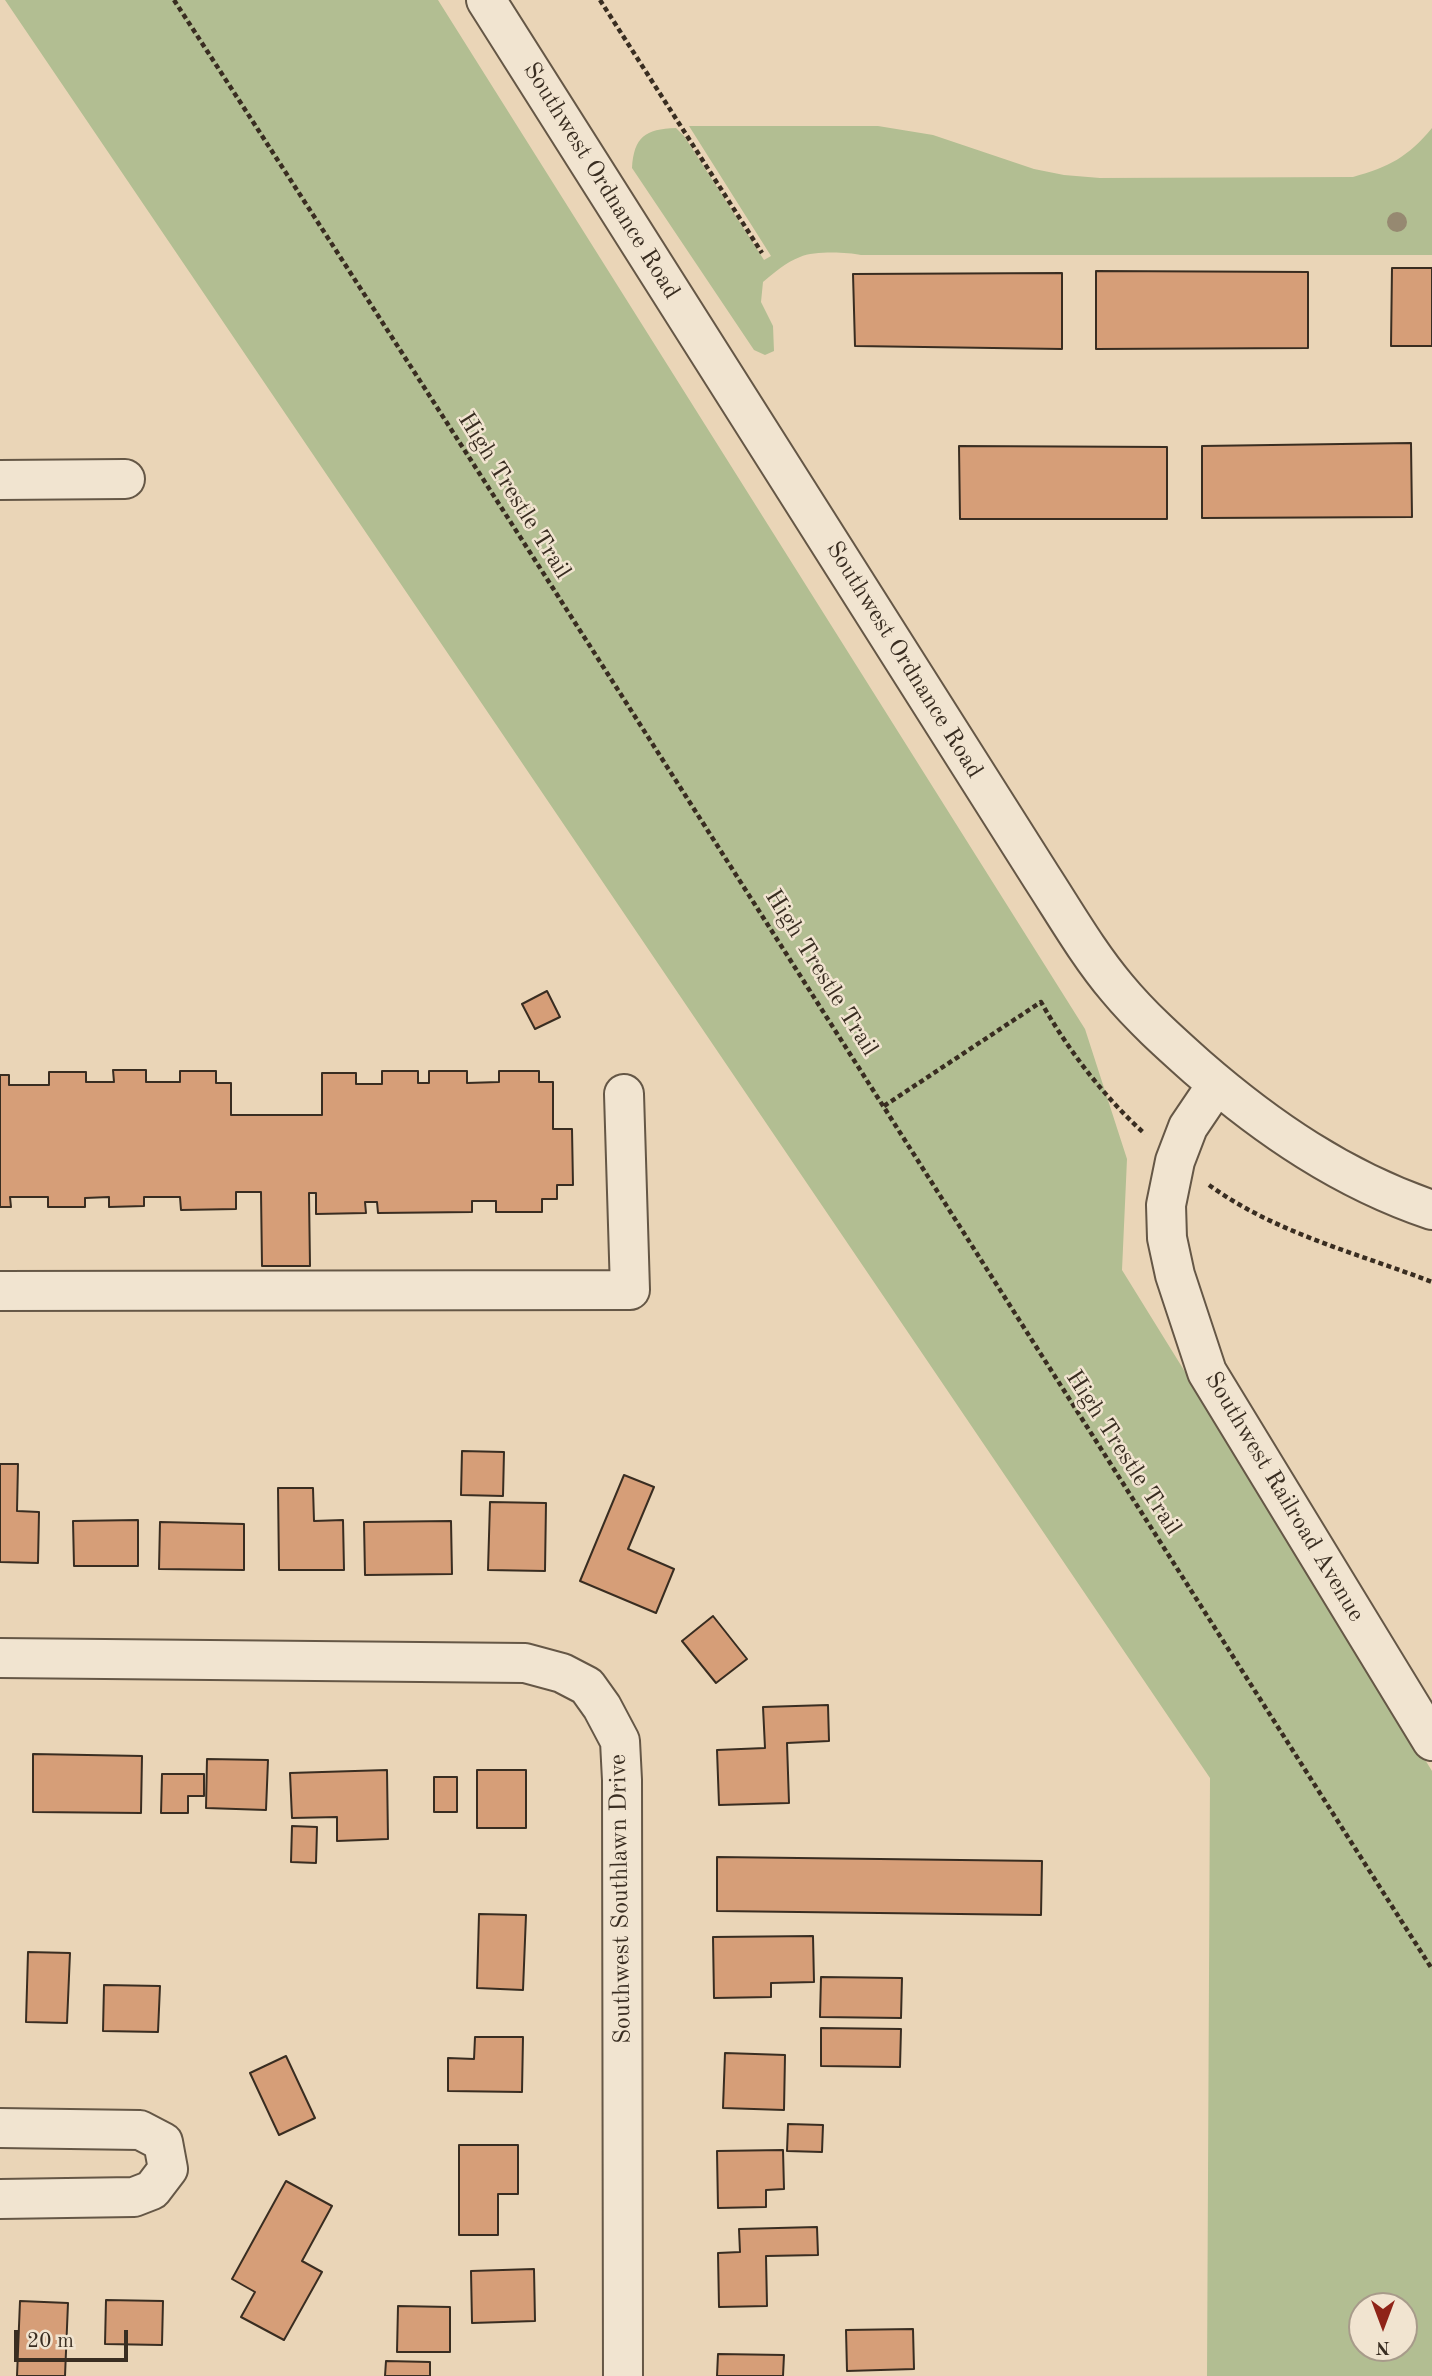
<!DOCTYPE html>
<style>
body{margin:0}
#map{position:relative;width:1432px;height:2376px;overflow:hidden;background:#ead5b7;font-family:"Old Standard TT",serif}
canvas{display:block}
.north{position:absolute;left:1348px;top:2292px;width:70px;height:70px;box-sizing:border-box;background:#f1e4d0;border:2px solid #a79b8a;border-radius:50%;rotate:180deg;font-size:19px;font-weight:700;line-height:28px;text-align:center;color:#392d21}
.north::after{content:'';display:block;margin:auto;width:24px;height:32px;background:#8f2418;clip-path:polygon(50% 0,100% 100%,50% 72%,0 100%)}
.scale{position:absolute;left:14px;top:2330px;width:114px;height:32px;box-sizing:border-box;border:4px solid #392d21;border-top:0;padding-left:9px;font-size:21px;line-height:24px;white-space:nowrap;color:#392d21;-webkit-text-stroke:5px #f1e4d0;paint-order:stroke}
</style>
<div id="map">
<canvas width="1432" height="2376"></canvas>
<div class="north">N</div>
<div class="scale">20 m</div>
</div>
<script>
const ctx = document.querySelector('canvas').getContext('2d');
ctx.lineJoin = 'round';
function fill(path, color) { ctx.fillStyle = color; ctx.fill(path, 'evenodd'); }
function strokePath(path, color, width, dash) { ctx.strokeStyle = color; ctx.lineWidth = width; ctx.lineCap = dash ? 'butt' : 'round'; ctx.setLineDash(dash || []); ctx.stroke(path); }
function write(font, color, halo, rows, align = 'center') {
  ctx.font = font + ' "Old Standard TT",serif'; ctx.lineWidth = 5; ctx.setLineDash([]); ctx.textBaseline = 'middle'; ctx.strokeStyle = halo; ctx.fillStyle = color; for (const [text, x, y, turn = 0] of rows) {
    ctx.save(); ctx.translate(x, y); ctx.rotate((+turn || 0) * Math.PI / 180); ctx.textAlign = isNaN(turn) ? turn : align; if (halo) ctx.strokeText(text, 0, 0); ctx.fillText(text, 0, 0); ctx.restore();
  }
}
fill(new Path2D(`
 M 5,0 L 438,0 L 1085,1029 L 1127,1159 L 1122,1270 L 1432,1771 L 1432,2376 L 1207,2376 L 1210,1778 ZM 1362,2306 L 1404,2306 L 1404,2348 L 1362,2348 Z
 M 689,126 L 878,126 L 933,135 L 1034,169 L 1064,175 L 1100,178 L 1353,177 C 1389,167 1408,157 1432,128 L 1432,255 L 861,255 C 846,252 814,251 800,257 C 786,262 774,273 763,282 L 761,302 L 773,326 L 774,351 L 765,355 L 754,350 L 632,168 C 634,137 645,129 676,128 L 684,136 L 764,260 L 771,256 Z`), '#b2be92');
const building = new Path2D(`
 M 1392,268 L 1432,268 L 1432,346 L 1391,346 Z
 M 1096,271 L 1308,272 L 1308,348 L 1096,349 Z
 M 1062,273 L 1062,349 L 855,346 L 853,274 Z
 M 1411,443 L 1412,517 L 1202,518 L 1202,446 Z
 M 959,446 L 1167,447 L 1167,519 L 960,519 Z
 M 547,991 L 560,1017 L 535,1029 L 522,1004 Z
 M 113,1070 L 146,1070 L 146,1082 L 180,1082 L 180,1071 L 216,1071 L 216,1083 L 231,1083 L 231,1115 L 322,1115 L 322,1073 L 356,1073 L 356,1084 L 382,1084 L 382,1071 L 418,1071 L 418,1083 L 429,1083 L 429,1071 L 467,1071 L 467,1083 L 499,1082 L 499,1071 L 539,1071 L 539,1082 L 553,1082 L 553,1129 L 572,1129 L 573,1185 L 557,1185 L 557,1199 L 542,1199 L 542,1212 L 496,1212 L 496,1201 L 472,1201 L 472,1212 L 378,1213 L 377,1202 L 365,1202 L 366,1213 L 316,1214 L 316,1193 L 309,1193 L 310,1266 L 262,1266 L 261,1192 L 236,1192 L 236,1209 L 181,1210 L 180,1197 L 144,1197 L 144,1206 L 109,1207 L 109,1197 L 85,1198 L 85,1207 L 48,1207 L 48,1197 L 10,1197 L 11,1207 L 0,1207 L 0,1075 L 9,1075 L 9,1085 L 49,1085 L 49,1072 L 86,1072 L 86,1082 L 114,1082 Z
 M 462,1451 L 504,1452 L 503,1496 L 461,1495 Z
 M 0,1464 L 18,1464 L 17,1511 L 39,1512 L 38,1563 L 0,1562 Z
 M 624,1475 L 654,1487 L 628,1549 L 674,1569 L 656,1613 L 580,1581 Z
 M 278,1488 L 313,1488 L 314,1521 L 343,1520 L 344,1570 L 279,1570 Z
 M 490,1502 L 546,1503 L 545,1571 L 488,1570 Z
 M 138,1520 L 138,1566 L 74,1566 L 73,1521 Z
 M 451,1521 L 452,1574 L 365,1575 L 364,1522 Z
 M 160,1522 L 244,1524 L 244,1570 L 159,1569 Z
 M 713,1616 L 747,1659 L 716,1683 L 682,1641 Z
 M 828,1705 L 829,1741 L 787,1743 L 789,1803 L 719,1805 L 717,1750 L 765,1748 L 763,1707 Z
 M 33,1754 L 142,1756 L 141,1813 L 33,1812 Z
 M 207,1759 L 268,1760 L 266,1810 L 206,1808 Z
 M 387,1770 L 388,1839 L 337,1841 L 337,1817 L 292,1818 L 290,1773 Z
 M 477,1770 L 526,1770 L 526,1828 L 477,1828 Z
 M 162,1774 L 204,1774 L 204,1796 L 188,1796 L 188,1813 L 161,1813 Z
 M 434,1777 L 457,1777 L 457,1812 L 434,1812 Z
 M 292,1826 L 317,1827 L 316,1863 L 291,1862 Z
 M 717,1857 L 1042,1861 L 1041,1915 L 717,1911 Z
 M 479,1914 L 526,1915 L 523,1990 L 477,1988 Z
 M 813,1936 L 814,1982 L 771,1983 L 771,1997 L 714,1998 L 713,1937 Z
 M 28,1952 L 70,1953 L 67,2023 L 26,2022 Z
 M 821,1977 L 902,1978 L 901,2018 L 820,2017 Z
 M 104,1985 L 160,1986 L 158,2032 L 103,2031 Z
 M 821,2028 L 901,2029 L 900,2067 L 821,2066 Z
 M 475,2037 L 523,2037 L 522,2092 L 448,2091 L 448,2058 L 474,2059 Z
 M 725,2053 L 785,2055 L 784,2110 L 723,2108 Z
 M 286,2056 L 315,2118 L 279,2135 L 250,2073 Z
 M 788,2124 L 823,2125 L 822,2152 L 787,2151 Z
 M 459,2145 L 518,2145 L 518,2194 L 498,2194 L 498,2235 L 459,2235 Z
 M 783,2150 L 784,2189 L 766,2190 L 766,2207 L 718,2208 L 717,2151 Z
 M 286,2181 L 332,2206 L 302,2261 L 322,2272 L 284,2340 L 241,2317 L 255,2292 L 232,2279 Z
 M 817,2227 L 818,2255 L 766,2256 L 767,2306 L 719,2307 L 718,2253 L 740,2252 L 739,2229 Z
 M 534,2269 L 535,2321 L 472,2323 L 471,2271 Z
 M 106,2300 L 163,2301 L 162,2345 L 105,2344 Z
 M 20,2301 L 68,2303 L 65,2376 L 17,2376 Z
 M 398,2306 L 450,2307 L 450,2352 L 397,2352 Z
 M 913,2329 L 914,2369 L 847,2371 L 846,2330 Z
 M 718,2354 L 784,2355 L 783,2376 L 717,2376 Z
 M 386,2361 L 430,2362 L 430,2376 L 385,2376 Z`);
fill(building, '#d69e78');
strokePath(building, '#392d21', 2);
const minor = new Path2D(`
 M 486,0 L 1042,878 C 1066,915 1089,955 1117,988 C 1141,1017 1169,1042 1197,1067 C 1267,1128 1343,1180 1432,1210
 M 0,480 L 125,479
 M 1217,1084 L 1188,1127 L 1175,1161 L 1166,1205 L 1167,1238 L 1175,1275 L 1207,1372 L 1432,1741
 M 0,1291 L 630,1290 L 624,1094
 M 0,1658 L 525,1663 L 562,1673 L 587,1686 L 602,1707 L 620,1741 L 622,1780 L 623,2376
 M 0,2128 L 140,2130 L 163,2142 L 168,2169 L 152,2190 L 134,2197 L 0,2199`);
strokePath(minor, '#655746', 42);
strokePath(new Path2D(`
 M 174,0 C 598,653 1013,1312 1432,1969
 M 600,0 L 762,253
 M 884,1106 L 1041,1002 C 1068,1050 1104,1097 1145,1134
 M 1209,1185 C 1275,1233 1357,1253 1432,1282`), '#392d21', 4.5, [5, 3.5]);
strokePath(minor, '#f1e4d0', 38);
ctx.fillStyle = '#968971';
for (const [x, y] of [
 [1397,222]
]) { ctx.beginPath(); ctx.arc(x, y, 10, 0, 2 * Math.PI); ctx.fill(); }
write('24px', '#392d21', '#f1e4d0', [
 ["Southwest Ordnance Road",601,181,58],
 ["High Trestle Trail",514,496,58],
 ["Southwest Ordnance Road",904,660,58],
 ["High Trestle Trail",821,973,58],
 ["High Trestle Trail",1123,1453,57],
 ["Southwest Railroad Avenue",1284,1497,59],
 ["Southwest Southlawn Drive",621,1899,-91]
]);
</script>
